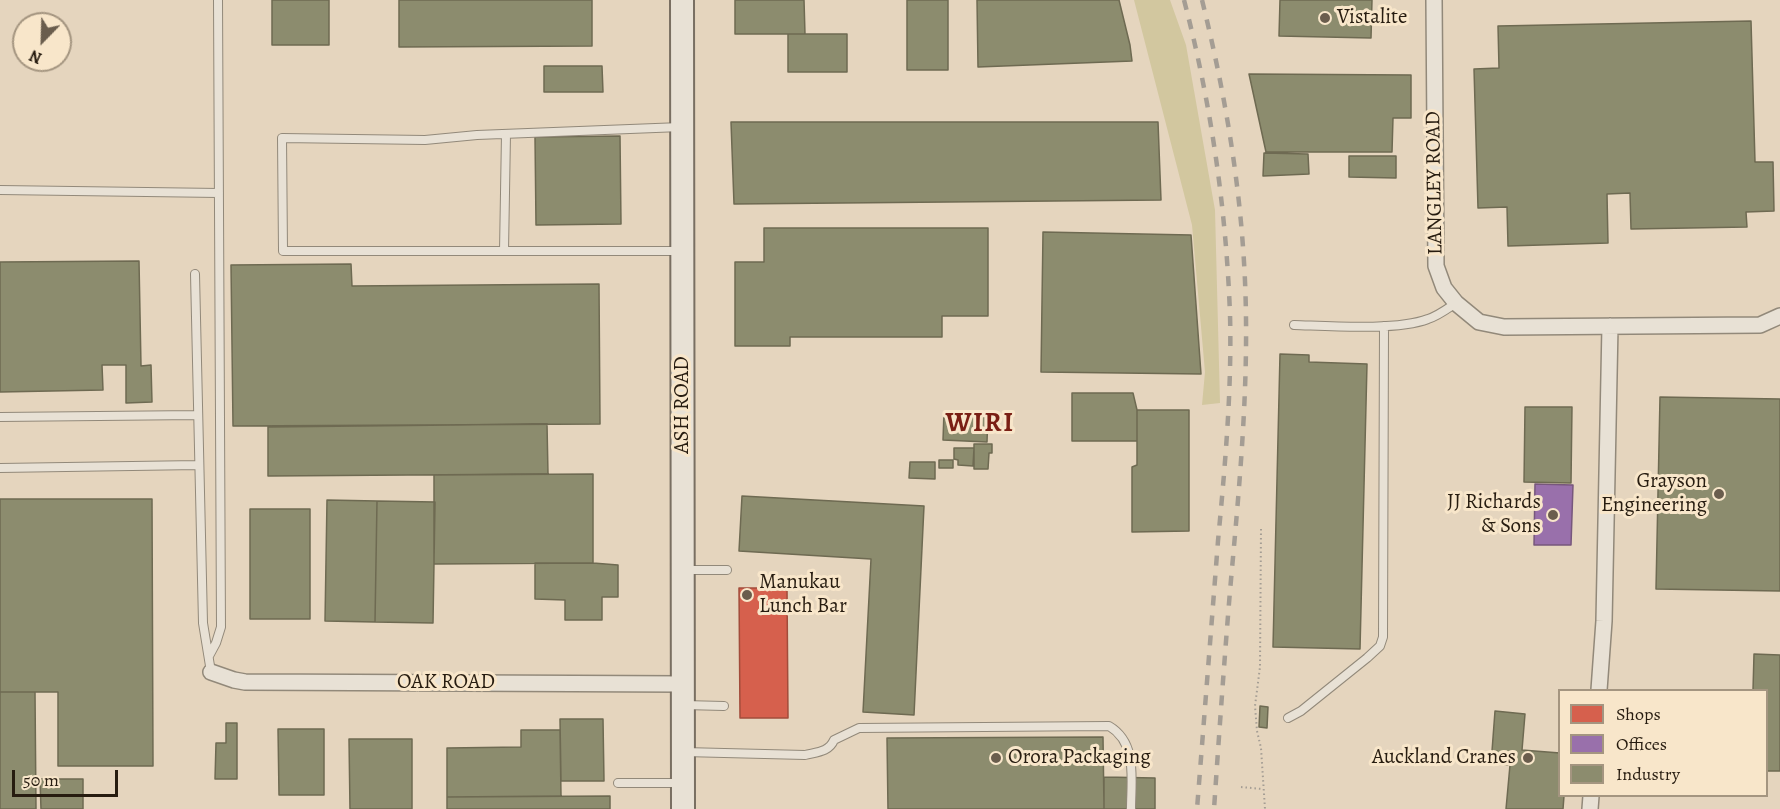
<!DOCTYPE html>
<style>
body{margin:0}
#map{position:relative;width:1780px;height:809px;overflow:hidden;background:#e5d5be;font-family:Alegreya,serif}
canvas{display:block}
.legend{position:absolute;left:1558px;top:689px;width:210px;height:108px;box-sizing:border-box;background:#f8e6ca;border:2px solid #a49580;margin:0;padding:8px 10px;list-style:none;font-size:18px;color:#271c10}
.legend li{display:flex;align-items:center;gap:12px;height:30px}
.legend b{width:30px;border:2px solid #a49580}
.north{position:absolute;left:12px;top:12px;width:60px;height:60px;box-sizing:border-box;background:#f8e6ca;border:2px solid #a49580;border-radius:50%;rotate:203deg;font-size:16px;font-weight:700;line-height:24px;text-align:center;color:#271c10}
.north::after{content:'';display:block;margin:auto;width:21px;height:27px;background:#6a5d4d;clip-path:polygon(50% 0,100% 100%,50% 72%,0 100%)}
.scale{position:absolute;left:12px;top:770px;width:106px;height:27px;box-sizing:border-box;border:3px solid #271c10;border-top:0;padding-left:8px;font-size:18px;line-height:21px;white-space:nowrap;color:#271c10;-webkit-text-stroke:4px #f8e6ca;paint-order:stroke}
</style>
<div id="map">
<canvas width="1780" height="809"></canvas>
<ul class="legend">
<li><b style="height:16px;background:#d6604d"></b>Shops</li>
<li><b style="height:16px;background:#9970ab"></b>Offices</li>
<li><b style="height:16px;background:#8c8c6e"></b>Industry</li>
</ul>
<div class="north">N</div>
<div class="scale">50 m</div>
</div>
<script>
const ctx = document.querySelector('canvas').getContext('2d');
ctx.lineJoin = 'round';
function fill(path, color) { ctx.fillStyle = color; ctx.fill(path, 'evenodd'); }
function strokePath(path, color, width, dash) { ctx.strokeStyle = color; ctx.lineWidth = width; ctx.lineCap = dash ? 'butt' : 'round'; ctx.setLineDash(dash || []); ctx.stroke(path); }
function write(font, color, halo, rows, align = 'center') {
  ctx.font = font + ' Alegreya,serif'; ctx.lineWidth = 6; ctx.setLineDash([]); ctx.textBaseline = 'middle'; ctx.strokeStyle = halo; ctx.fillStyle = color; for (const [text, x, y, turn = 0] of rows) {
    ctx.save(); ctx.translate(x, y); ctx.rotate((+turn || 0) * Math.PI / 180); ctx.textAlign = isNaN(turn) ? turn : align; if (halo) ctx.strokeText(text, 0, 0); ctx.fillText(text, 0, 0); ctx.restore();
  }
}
fill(new Path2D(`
 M 1134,0 L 1170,0 L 1186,45 L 1215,210 L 1220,403 L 1202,405 L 1205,372 L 1192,225 Z`), '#d2c79f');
const shops = new Path2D(`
 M 739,588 L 787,588 L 788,718 L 740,718 Z`);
fill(shops, '#d6604d');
strokePath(shops, '#a24c3b', 1.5);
const offices = new Path2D(`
 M 1535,484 L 1573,485 L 1571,545 L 1534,545 Z`);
fill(offices, '#9970ab');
strokePath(offices, '#77577c', 1.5);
const industry = new Path2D(`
 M 272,0 L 329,0 L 329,45 L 272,45 Z
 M 399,0 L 592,0 L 592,46 L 399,47 Z
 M 735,0 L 804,0 L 805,34 L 735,34 Z
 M 907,0 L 948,0 L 948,70 L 907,70 Z
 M 977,0 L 1119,0 L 1130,45 L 1132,61 L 978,67 Z
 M 1280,0 L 1372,0 L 1371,38 L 1279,36 Z
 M 1751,21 L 1755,162 L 1773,162 L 1774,211 L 1746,212 L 1747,227 L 1631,229 L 1630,193 L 1607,194 L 1608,243 L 1508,246 L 1507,207 L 1478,208 L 1474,69 L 1499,68 L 1498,26 Z
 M 788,34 L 847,34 L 847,72 L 788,72 Z
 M 544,66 L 602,66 L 603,92 L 544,92 Z
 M 1249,74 L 1411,75 L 1411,118 L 1393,118 L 1392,152 L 1266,152 Z
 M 731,122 L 1158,122 L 1161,200 L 734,204 Z
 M 620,136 L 621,224 L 536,225 L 535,137 Z
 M 1264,153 L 1308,154 L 1309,174 L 1263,176 Z
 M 1349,156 L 1396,156 L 1396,178 L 1349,177 Z
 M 764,228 L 988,228 L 988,316 L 942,316 L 942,337 L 790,337 L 790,346 L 735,346 L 735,262 L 764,262 Z
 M 1043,232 L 1191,235 L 1201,374 L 1041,372 Z
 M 139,261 L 141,366 L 151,365 L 152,402 L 126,403 L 126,365 L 102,365 L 103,390 L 0,392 L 0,262 Z
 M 351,264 L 352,286 L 599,284 L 600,424 L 233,426 L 231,265 Z
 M 1280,354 L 1309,355 L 1309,362 L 1367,364 L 1360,649 L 1273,647 Z
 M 1072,393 L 1133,393 L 1137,410 L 1137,441 L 1072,441 Z
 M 1660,397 L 1780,399 L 1780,591 L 1656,589 Z
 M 1525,407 L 1572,407 L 1571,483 L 1524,482 Z
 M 1137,410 L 1189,410 L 1189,531 L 1132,532 L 1132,467 L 1137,465 Z
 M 944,412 L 988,414 L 987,442 L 943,440 Z
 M 547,424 L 548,474 L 268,476 L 268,427 Z
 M 974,444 L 992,444 L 992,453 L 989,453 L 988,469 L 974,469 Z
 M 954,448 L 974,448 L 973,466 L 958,465 L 958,460 L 954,459 Z
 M 939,460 L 953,460 L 953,468 L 939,468 Z
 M 910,462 L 935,462 L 935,479 L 909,478 Z
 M 593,474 L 593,563 L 434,564 L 434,475 Z
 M 742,496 L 924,506 L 914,715 L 863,712 L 871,559 L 739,551 Z
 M 0,499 L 152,499 L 153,766 L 58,766 L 58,692 L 0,692 Z
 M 327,500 L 377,501 L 375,622 L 325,621 Z
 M 377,501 L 435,502 L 433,623 L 375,622 Z
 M 250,509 L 310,509 L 310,619 L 250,619 Z
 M 535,563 L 593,563 L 618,565 L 618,597 L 602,597 L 602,620 L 565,620 L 565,600 L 535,599 Z
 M 1754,654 L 1780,655 L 1780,771 L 1766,771 L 1766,690 L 1753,690 Z
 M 0,692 L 35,692 L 36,809 L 0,809 Z
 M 1260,706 L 1268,707 L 1267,728 L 1259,727 Z
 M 1495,711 L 1525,714 L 1522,750 L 1560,753 L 1560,796 L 1564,796 L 1563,809 L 1506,809 L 1510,765 L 1496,764 L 1497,751 L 1492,751 Z
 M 560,719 L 603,719 L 604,781 L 561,781 Z
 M 226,723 L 237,723 L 237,779 L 215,779 L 216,743 L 226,743 Z
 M 278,729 L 324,729 L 324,795 L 279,795 Z
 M 521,730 L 560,730 L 561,796 L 447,797 L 447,748 L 521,747 Z
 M 1103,737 L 1104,809 L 888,809 L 887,738 Z
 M 349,739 L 412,739 L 412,809 L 350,809 Z
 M 1104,777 L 1155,778 L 1155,809 L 1104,809 Z
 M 40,779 L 83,779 L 83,809 L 41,809 Z
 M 610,796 L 610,809 L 447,809 L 447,797 Z`);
fill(industry, '#8c8c6e');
strokePath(industry, '#6e6a52', 1.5);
const service = new Path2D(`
 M 506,134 L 504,251 L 681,251
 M 0,190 L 219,193
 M 504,251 L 283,251 L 282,138 L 425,140 L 477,135 L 681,127
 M 195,274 L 203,623 L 211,672
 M 1294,325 C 1328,326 1397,331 1428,319 C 1438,316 1447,309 1456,303
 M 0,417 L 197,415
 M 0,468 L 198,465
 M 686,570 L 727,570
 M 209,656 L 216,643 L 221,627 L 218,0
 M 684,705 L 724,706
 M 1288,718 L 1301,711 L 1367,658 L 1380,646 L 1383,637 L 1384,326
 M 684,752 L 805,755 C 817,752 829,752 834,740 L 859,728 L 1109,726 C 1138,743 1131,780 1131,809
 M 618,783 L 681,783`);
const minor = new Path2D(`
 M 1434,0 L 1436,266 L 1444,288 L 1456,303 L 1479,322 L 1504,327 L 1760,325 L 1780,316
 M 211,672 L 234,680 L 245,682 L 682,684
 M 1599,690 L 1604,621 L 1610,326
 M 1590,809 L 1591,796`);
const secondary = new Path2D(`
 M 682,0 L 683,809`);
strokePath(service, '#92897a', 10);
strokePath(minor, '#92897a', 18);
strokePath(secondary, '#796f62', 26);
strokePath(new Path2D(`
 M 1261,529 L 1260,667 L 1255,706 L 1257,731 L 1261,748 L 1265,809
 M 1241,787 L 1262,789`), '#a49d94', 2, [1.5, 3]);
strokePath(service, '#e8e1d5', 8);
strokePath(minor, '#e8e1d5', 15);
strokePath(secondary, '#e8e1d5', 22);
strokePath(new Path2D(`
 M 1184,0 C 1211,103 1226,208 1230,314 C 1232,390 1225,466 1218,541 C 1211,631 1204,720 1197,809
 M 1202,0 C 1228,105 1245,211 1246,319 C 1247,410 1238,501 1230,591 C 1224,664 1219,736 1214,809`), '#a49d94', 4.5, [10, 10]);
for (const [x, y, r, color] of [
 [1325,18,6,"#6a5d4d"],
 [1719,494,6,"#6a5d4d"],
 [1553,515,6,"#6a5d4d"],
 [747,595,6,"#6a5d4d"],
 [996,758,6,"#6a5d4d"],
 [1528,758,6,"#6a5d4d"]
]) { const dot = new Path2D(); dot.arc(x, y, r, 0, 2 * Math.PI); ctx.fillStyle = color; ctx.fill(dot); strokePath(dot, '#f8e6ca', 2); }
write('21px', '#271c10', '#f8e6ca', [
 ["Vistalite",1337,18],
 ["Grayson",1707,482,"right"],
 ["Engineering",1707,506,"right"],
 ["JJ Richards",1541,503,"right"],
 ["& Sons",1541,527,"right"],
 ["Manukau",759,583],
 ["Lunch Bar",759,607],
 ["Orora Packaging",1008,758],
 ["Auckland Cranes",1516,758,"right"]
], 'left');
write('21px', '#271c10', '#f8e6ca', [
 ["LANGLEY ROAD",1435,183,-91],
 ["ASH ROAD",683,405,-90],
 ["OAK ROAD",446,683]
]);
ctx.letterSpacing = '1.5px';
write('bold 27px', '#7a1f14', '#f8e6ca', [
 ["WIRI",980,424]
]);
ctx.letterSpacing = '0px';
</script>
